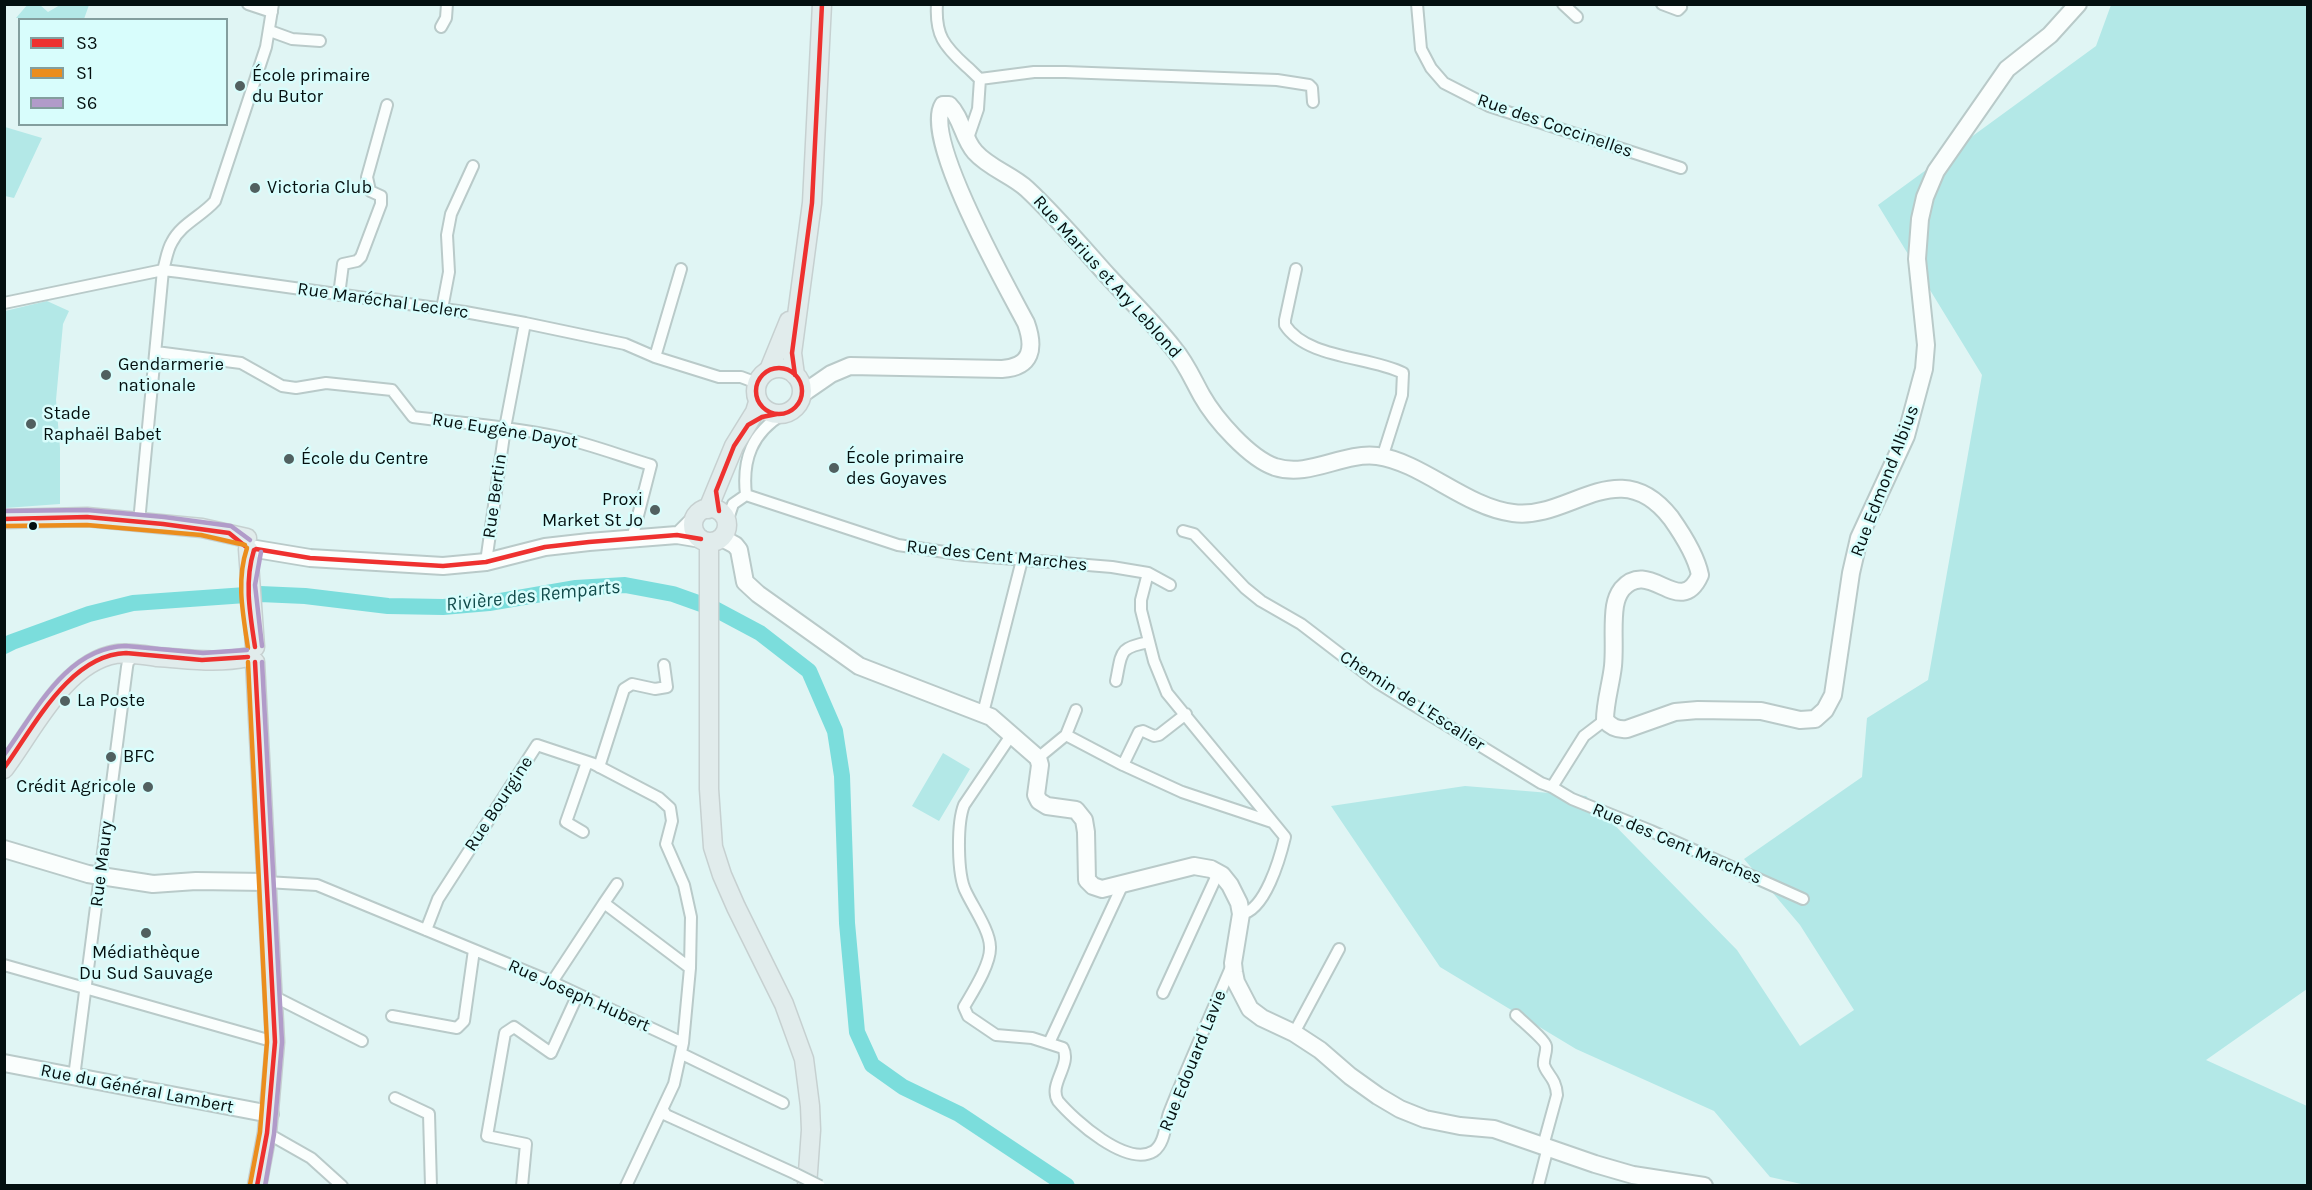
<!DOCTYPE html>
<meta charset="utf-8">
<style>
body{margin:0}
#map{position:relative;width:2312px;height:1190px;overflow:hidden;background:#e0f5f4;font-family:Karla,sans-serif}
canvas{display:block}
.frame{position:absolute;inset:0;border:6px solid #041010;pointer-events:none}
.legend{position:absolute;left:18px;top:18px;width:210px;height:108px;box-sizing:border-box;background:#d8fdfc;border:2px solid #839e9e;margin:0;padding:8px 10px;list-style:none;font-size:18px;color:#041010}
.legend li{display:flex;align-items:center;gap:12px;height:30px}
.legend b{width:30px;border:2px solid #839e9e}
</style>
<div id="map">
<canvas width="2312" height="1190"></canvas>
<div class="frame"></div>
<ul class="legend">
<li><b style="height:8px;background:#ee312f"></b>S3</li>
<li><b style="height:8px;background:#eb8d1d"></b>S1</li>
<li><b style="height:8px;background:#b19bc9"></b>S6</li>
</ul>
</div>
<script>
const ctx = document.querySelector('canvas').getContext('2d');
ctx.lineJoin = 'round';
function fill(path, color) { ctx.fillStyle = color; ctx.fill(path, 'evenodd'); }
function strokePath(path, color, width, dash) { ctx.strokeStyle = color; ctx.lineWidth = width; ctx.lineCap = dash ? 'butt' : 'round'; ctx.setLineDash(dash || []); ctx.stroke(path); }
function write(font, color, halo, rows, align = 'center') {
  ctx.font = font + ' Karla,sans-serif'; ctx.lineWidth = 5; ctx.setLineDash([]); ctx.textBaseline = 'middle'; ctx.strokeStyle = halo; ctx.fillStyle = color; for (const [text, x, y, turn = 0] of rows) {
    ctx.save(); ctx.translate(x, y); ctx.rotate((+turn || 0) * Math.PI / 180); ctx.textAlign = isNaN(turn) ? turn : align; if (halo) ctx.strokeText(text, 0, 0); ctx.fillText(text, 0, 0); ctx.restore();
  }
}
fill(new Path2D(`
 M 28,4 L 40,5 L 48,12 L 60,5 L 89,5 L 84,19 L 16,18 Z
 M 2111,5 L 2307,5 L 2307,989 L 2206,1060 L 2307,1106 L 2307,1185 L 1810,1186 L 1770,1177 L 1714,1111 L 1576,1049 L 1440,967 L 1331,806 L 1465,786 L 1586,796 L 1737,950 L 1800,1046 L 1854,1010 L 1800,925 L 1744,859 L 1862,777 L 1867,718 L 1928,680 L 1982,375 L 1878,205 L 2096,46 Z
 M 5,127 L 42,138 L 14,198 L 5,196 Z
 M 47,301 L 69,311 L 63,324 L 56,400 L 60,448 L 60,504 L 5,508 L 5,311 Z
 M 943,753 L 970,769 L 939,821 L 912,806 Z`), '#b3e8e7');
strokePath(new Path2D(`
 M 4,646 L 12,642 L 89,614 L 133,603 L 260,594 L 305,596 L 388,606 L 443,607 L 489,603 L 576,588 L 625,585 L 673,594 L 715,609 L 760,633 L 809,671 L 835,731 L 842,776 L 847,923 L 857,1032 L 872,1065 L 903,1087 L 959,1114 L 1067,1186`), '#7bdddc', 16);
const street = new Path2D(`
 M 248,4 L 272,12
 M 937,4 C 935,35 944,46 966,66 C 971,70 975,75 980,79 L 978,109 L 967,141
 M 1417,4 L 1421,49 L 1431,68 L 1444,83 L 1489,106 L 1681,168
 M 1563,4 L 1577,17
 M 1662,4 L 1678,10 L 1681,7 L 1679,4
 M 441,27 L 446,18 L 447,4
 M 270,31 L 292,39 L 320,41
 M 980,79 L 1034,72 L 1065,72 L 1277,80 L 1309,85 L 1312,88 L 1313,102
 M 1296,269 L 1285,320 L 1285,325 C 1307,359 1369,356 1403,373 L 1402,395 L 1382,458
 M 339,295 L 343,264 L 357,261 L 361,257 L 381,204 L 381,196 L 370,191 L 367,177 L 387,105
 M 4,303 L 163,270 L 180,272 L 465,312 L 525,323 L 625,344 L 655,357 L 719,377 L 741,377 L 757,383
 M 442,309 L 449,272 L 447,235 L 451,214 L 473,166
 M 156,352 L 241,363 L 282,386 L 296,388 L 326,383 L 392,390 L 413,417 C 460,423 508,426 554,436 C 587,443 618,455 651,465 L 632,539
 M 655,357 L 681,269
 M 746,495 L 898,545 L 965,555 L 1112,567 L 1148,573 L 1170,585
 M 746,495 C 742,459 752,433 783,414
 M 139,522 L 163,270 C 166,261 167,250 172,242 C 181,224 202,216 215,201 L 266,47 L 273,4
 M 727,522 L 733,504 L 746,495
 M 1183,531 L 1194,534 L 1245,588 L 1261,601 L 1301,624 L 1378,683 L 1541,783 L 1552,787 L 1584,736 L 1605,720
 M 486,562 L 505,428 L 525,323
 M 1148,573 L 1141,600 L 1141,610 L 1154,661 L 1167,693 L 1285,837 C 1280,858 1265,911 1241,914
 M 1116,681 C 1122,652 1118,648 1149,642
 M 983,713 L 1022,560
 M 1186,714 L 1159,735 L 1154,736 L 1143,731 L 1139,732 L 1123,765 L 1182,792 L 1272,822
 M 1012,734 L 964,805 C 957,823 957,875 966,892 C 973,907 990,931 990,947 C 991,964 972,993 964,1007 L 968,1016 L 996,1035 L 1032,1038 L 1063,1048 C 1072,1065 1048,1084 1058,1101 C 1074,1120 1127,1168 1154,1151 C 1165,1143 1165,1125 1169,1113 C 1189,1063 1211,1014 1232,965
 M 1066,735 L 1123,765
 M 1038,758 L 1066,735 L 1076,710
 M 599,767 L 624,689 L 632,684 L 655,689 L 667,687 L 664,665
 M 1552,787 L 1572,799 L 1651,831 L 1803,899
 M 583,832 L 566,822 L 587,762
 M 266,882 L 317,885 L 552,982 L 683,1043
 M 604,903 L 617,884
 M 426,930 L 438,899 L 537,745 L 594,764 L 659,798 L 670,808 L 672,821 L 666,844 L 684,885 L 691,917 L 690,968 L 683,1043 L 674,1084 L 626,1186
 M 4,965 L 275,1042
 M 552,982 L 604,903 L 690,968
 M 1163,993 L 1218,873
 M 273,996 L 362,1041
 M 1516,1015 C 1522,1021 1545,1040 1546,1046 C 1547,1052 1543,1059 1544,1065 C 1547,1075 1556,1078 1557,1095 L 1543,1146
 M 392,1016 L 457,1028 L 464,1021 L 474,950
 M 1294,1033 L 1339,949
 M 1049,1043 L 1123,884
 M 682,1054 L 783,1103
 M 74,1077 L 127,667 L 128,662 L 135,655
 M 395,1098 L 429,1114 L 431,1186
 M 663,1110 L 666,1115 L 796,1174
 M 267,1133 L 311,1158 L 342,1186
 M 522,1186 L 526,1144 L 487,1136 L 505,1033 L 514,1027 L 551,1053 L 578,994
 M 1538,1186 L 1548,1147`);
const secondary = new Path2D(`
 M 802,394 L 831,374 L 850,366 L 1002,369 C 1032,367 1035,348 1026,323 C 1007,287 922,138 943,105 L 949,105 C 962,118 963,139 975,152 C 989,168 1012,175 1027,189 C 1056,216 1082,247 1108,276 C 1130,300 1154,323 1174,349 C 1186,363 1193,380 1202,396 C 1215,419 1249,458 1275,467 C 1310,478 1342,452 1377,456 C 1422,462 1465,507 1513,513 C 1569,521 1619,451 1671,518 C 1683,535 1696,555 1700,575 C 1680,620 1650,557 1622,589 C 1619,593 1616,600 1615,606 C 1612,625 1615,646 1613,666 C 1611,684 1605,702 1605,720 C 1611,727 1617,730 1627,729 L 1675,712 L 1698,710 L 1761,711 L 1800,720 L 1815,719 L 1825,710 L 1833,695 L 1851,573 L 1859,538 L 1906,436 L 1924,369 L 1926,345 L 1917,259 L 1920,219 L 1925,197 L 1936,171 L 2007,69 L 2050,35 L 2078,4
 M 679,535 L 694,520
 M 722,538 L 735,545 L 739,550 L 745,582 L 758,594 L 859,666 L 991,717 L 1038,758 L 1040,765 L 1036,795 L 1039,801 L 1047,806 L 1076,810 L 1084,820 L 1086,832 L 1087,880 L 1093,886 L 1102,889 L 1194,866 L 1211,869 L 1222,875 L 1230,885 L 1239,903 L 1241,914 L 1233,963 L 1234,972 L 1236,982 L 1250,1009 L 1262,1018 L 1294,1033 L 1320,1050 L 1350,1076 L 1378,1096 L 1400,1109 L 1425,1119 L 1460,1126 L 1494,1129 L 1595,1164 L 1633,1175 L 1704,1186
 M 256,549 L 310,558 L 443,566 L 486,562 L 545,547 L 589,542 L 677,535 L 701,539
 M 4,849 L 88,874 L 153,884 L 196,881 L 266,882
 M 4,1063 L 270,1114`);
const primary = new Path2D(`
 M756 391a23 23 0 1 1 46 0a23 23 0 1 1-46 0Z
 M 769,370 L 789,321
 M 795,375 L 792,353 L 812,203 L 822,4
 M693 525a17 17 0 1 1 34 0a17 17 0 1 1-34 0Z
 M 708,509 L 734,446 L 755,412 L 758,402
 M 4,519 L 87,517 L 202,528 L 247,538
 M 709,542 L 709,789 L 713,847 L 722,875 L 736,907 L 784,1004 L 804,1059 L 810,1106 L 811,1130 L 807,1186
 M 248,549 L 255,647
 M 255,662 L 275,1042 L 267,1133 L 257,1186
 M 4,769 C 33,731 64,663 116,654 C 129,652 144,655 157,657 C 189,659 216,664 248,657`);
strokePath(street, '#b9cac9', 14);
strokePath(secondary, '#b9cac9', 20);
strokePath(primary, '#c6d0d0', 21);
strokePath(street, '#fafefd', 10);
strokePath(secondary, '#fafefd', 16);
strokePath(primary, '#e1ecec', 18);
const streetBridge = new Path2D(`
 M 796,1174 L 820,1186`);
strokePath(streetBridge, '#b9cac9', 14, []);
strokePath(streetBridge, '#fafefd', 10);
strokePath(new Path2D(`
 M756 391a23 23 0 1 1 46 0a23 23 0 1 1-46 0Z
 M 795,375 L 792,353 L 812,203 L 822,4
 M 719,511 L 716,491 L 734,446 L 748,425 L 762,417 L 777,414
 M 4,519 L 87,517 L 163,524 L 229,533 L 245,546
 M 256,549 L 310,558 L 443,566 L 486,562 L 545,547 L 589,542 L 677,535 L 701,539
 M 254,550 C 244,582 250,614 255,647
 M 255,662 L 275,1042 L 267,1133 L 257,1186
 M 4,768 C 34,727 69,655 126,653 L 202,660 L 248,657`), '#ee312f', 4.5);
strokePath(new Path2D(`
 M 4,526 L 87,525 L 201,535 L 245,545
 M 247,548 C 236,581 243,614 248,648
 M 248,662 L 267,1042 L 260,1132 L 250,1185`), '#eb8d1d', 4.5);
strokePath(new Path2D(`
 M 4,511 L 87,510 L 164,517 L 231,526 L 250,540
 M 261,552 L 255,585 L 262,646
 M 262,662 L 282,1042 L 274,1134 L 265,1186
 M 4,755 C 35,713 66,647 126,646 L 203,653 L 247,650`), '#b19bc9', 4.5);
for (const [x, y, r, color] of [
 [240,86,6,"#516060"],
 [255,188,6,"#516060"],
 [106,375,6,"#516060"],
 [31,424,6,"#516060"],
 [289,459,6,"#516060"],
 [834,468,6,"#516060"],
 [655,510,6,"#516060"],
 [33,526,5,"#041010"],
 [65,701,6,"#516060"],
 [111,757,6,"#516060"],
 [148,787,6,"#516060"],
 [146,933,6,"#516060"]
]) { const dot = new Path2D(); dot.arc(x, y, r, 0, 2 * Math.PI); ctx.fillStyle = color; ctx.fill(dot); strokePath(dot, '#d8fdfc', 2); }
write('18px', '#041010', '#d8fdfc', [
 ["École primaire",252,76],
 ["du Butor",252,97],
 ["Victoria Club",267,188],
 ["Gendarmerie",118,365],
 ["nationale",118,386],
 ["Stade",43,414],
 ["Raphaël Babet",43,435],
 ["École primaire",846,458],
 ["des Goyaves",846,479],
 ["École du Centre",301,459],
 ["Proxi",643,500,"right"],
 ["Market St Jo",643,521,"right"],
 ["La Poste",77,701],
 ["BFC",123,757],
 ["Crédit Agricole",136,787,"right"],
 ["Médiathèque",146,953,"center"],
 ["Du Sud Sauvage",146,974,"center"]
], 'left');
write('18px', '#041010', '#d8fdfc', [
 ["Rue des Coccinelles",1555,126,19],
 ["Rue Marius et Ary Leblond",1107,277,48],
 ["Rue Maréchal Leclerc",383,301,8],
 ["Rue Eugène Dayot",505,431,9],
 ["Rue Edmond Albius",1885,481,-69],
 ["Rue Bertin",495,496,-82],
 ["Rue des Cent Marches",997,556,6],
 ["Chemin de L'Escalier",1412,701,33],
 ["Rue Bourgine",499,804,-57],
 ["Rue des Cent Marches",1677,844,23],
 ["Rue Maury",102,864,-83],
 ["Rue Joseph Hubert",579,996,24],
 ["Rue Edouard Lavie",1193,1061,-68],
 ["Rue du Général Lambert",137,1089,11]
]);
write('italic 20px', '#114b4b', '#d8fdfc', [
 ["Rivière des Remparts",533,596,-6]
]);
</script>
